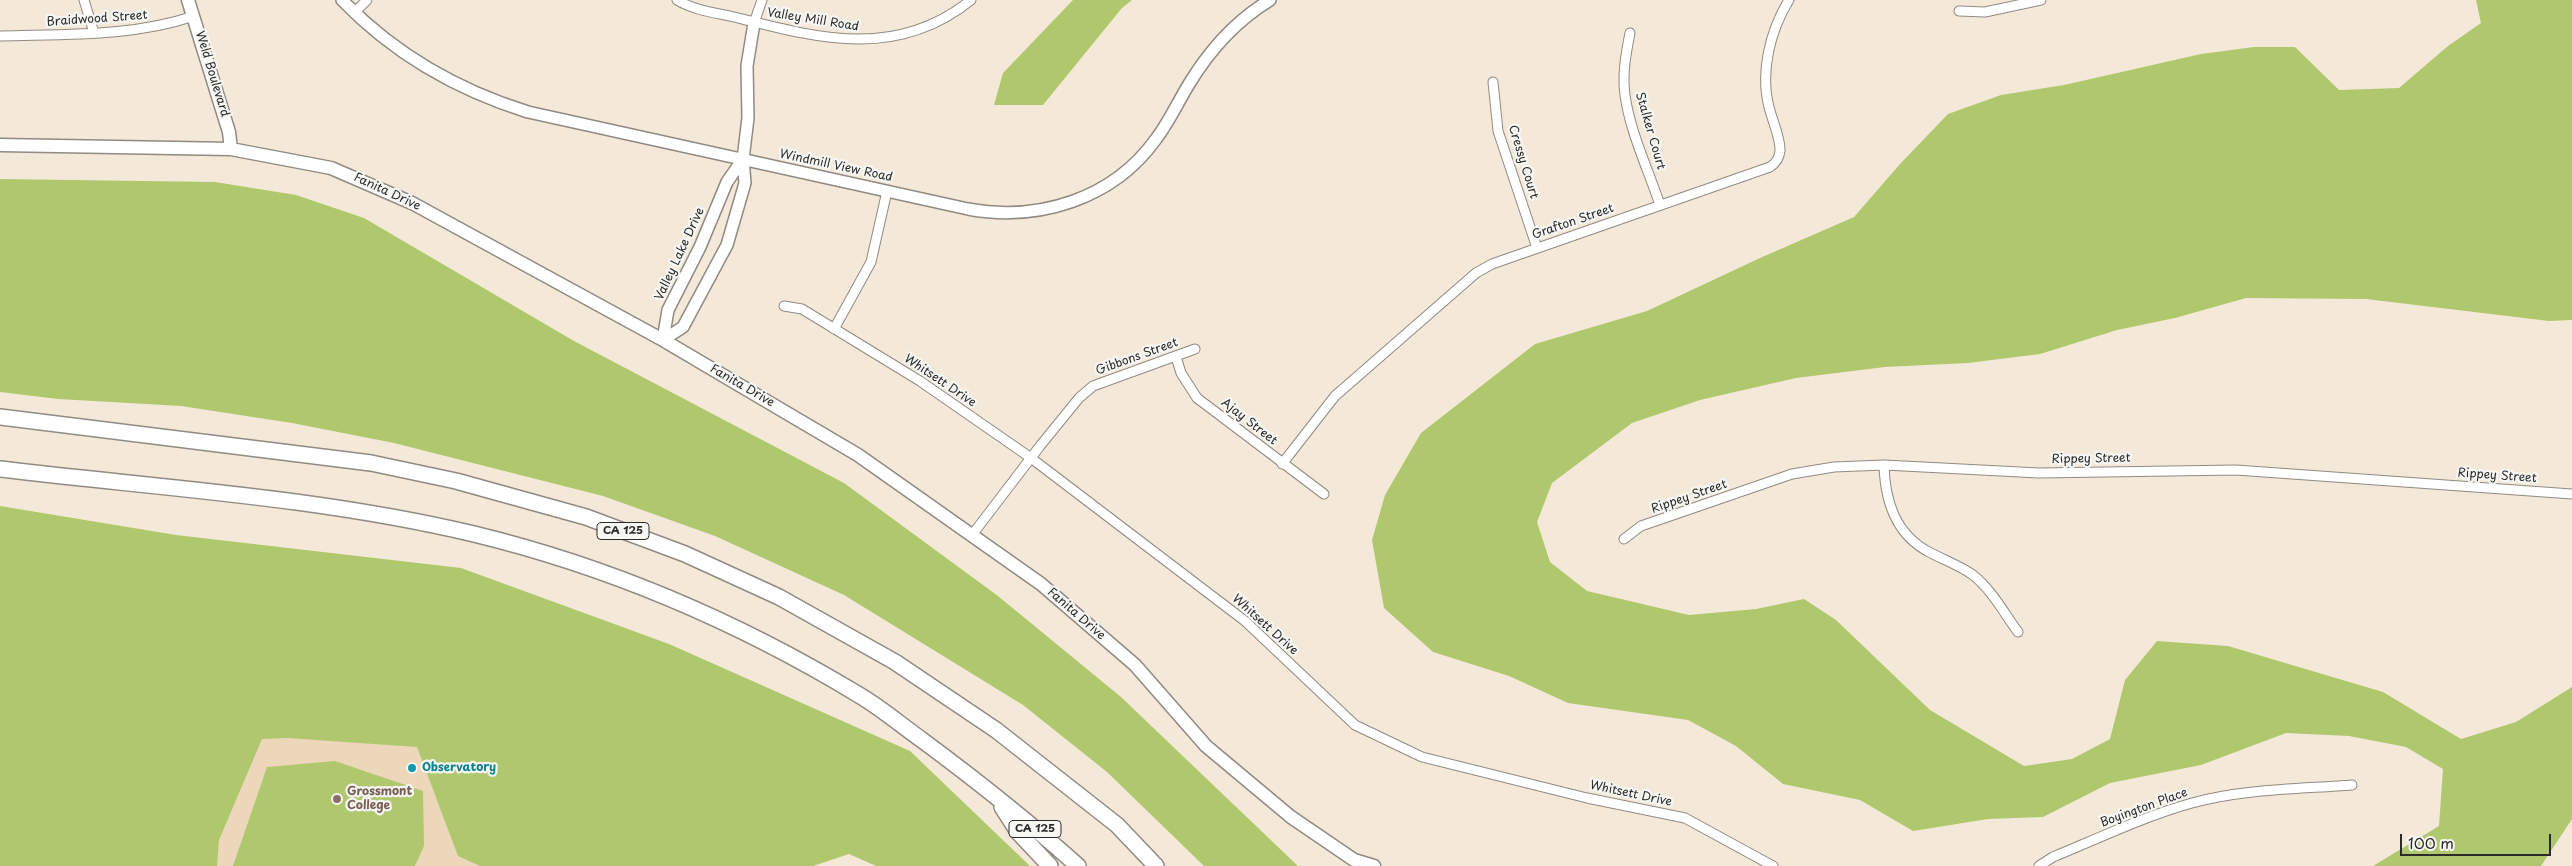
<!DOCTYPE html>
<style>
body{margin:0}
#map{position:relative;width:2572px;height:866px;overflow:hidden;background:#f4e9d8;font-family:"Playpen Sans",sans-serif}
canvas{display:block}
.scale{position:absolute;left:2400px;top:834px;width:151px;height:22px;box-sizing:border-box;border:2px solid #2b2b2b;border-top:0;padding-left:6px;font-size:15px;line-height:18px;white-space:nowrap;color:#2b2b2b;-webkit-text-stroke:4px #f6f6f2;paint-order:stroke}
</style>
<div id="map">
<canvas width="2572" height="866"></canvas>
<div class="scale">100 m</div>
</div>
<script>
const ctx = document.querySelector('canvas').getContext('2d');
ctx.lineJoin = 'round';
function fill(path, color) { ctx.fillStyle = color; ctx.fill(path, 'evenodd'); }
function strokePath(path, color, width, dash) { ctx.strokeStyle = color; ctx.lineWidth = width; ctx.lineCap = dash ? 'butt' : 'round'; ctx.setLineDash(dash || []); ctx.stroke(path); }
function write(font, color, halo, rows, align = 'center') {
  ctx.font = font + ' "Playpen Sans",sans-serif'; ctx.lineWidth = 4.5; ctx.setLineDash([]); ctx.textBaseline = 'middle'; ctx.strokeStyle = halo; ctx.fillStyle = color; for (const [text, x, y, turn = 0] of rows) {
    ctx.save(); ctx.translate(x, y); ctx.rotate((+turn || 0) * Math.PI / 180); ctx.textAlign = isNaN(turn) ? turn : align; if (halo) ctx.strokeText(text, 0, 0); ctx.fillText(text, 0, 0); ctx.restore();
  }
}
fill(new Path2D(`
 M 267,723 L 417,747 L 502,866 L 201,866 Z`), '#ecd7ba');
fill(new Path2D(`
 M 1073,0 L 1132,0 L 1122,8 L 1043,105 L 994,105 L 1003,73 Z
 M 2476,0 L 2572,0 L 2572,320 L 2549,321 L 2366,299 L 2246,298 L 2175,318 L 2117,330 L 2040,354 L 1968,363 L 1885,367 L 1796,378 L 1700,400 L 1632,423 L 1552,483 L 1537,522 L 1550,562 L 1587,591 L 1689,615 L 1756,609 L 1804,599 L 1836,620 L 1930,710 L 2024,766 L 2072,759 L 2110,739 L 2125,680 L 2157,641 L 2228,646 L 2383,692 L 2461,739 L 2516,722 L 2572,687 L 2572,819 L 2541,866 L 2373,866 L 2439,826 L 2443,769 L 2406,747 L 2349,736 L 2286,733 L 2201,765 L 2110,783 L 2043,817 L 1988,819 L 1913,831 L 1860,800 L 1783,784 L 1736,746 L 1688,720 L 1568,703 L 1509,676 L 1433,652 L 1384,608 L 1372,540 L 1385,495 L 1421,433 L 1535,344 L 1647,311 L 1760,258 L 1854,217 L 1900,164 L 1948,114 L 2001,95 L 2064,85 L 2201,54 L 2254,47 L 2295,47 L 2339,90 L 2399,88 L 2448,46 L 2481,23 Z
 M 0,179 L 215,182 L 296,195 L 364,218 L 574,341 L 844,483 L 998,596 L 1121,697 L 1298,866 L 1204,866 L 1107,772 L 1023,705 L 844,595 L 715,536 L 603,496 L 394,443 L 292,423 L 181,406 L 58,399 L 0,392 Z
 M 0,506 L 176,535 L 461,568 L 669,644 L 910,751 L 1030,866 L 876,866 L 849,854 L 813,866 L 480,866 L 458,856 L 417,747 L 287,738 L 262,739 L 219,840 L 217,866 L 0,866 Z
 M 335,761 L 423,791 L 424,846 L 415,866 L 233,866 L 267,767 Z`), '#b0c86d');
const minor = new Path2D(`
 M 84,0 L 94,33
 M 677,0 C 695,11 718,13 738,18 C 821,39 898,59 971,0
 M 1959,11 L 1985,12 L 2041,0
 M 354,13 L 367,0
 M 754,23 L 762,0
 M 1630,33 C 1626,53 1622,75 1625,95 C 1630,132 1648,169 1660,205
 M 0,36 C 65,34 132,37 194,16
 M 1493,82 L 1498,131 L 1537,248
 M 784,306 L 802,309 L 920,381 L 1031,458 L 1245,621 L 1355,725 L 1422,757 L 1587,798 L 1685,818 L 1773,866
 M 834,329 L 871,262 L 887,191
 M 1176,357 L 1181,373 L 1197,398 L 1324,494
 M 1282,464 L 1335,396 L 1476,273 L 1492,264 L 1770,167 C 1776,163 1779,159 1780,151 C 1781,139 1772,120 1769,107 C 1760,72 1770,31 1789,0
 M 1884,465 C 1885,501 1895,534 1929,552 C 1944,560 1959,565 1973,575 C 1992,590 2004,613 2018,632
 M 972,535 L 1040,446 L 1079,398 L 1093,386 L 1195,349
 M 1624,539 L 1641,526 L 1792,474 L 1834,467 L 1884,465 L 2039,473 L 2236,470 L 2572,494
 M 2039,866 L 2053,857 C 2099,838 2145,816 2192,803 C 2243,789 2300,789 2352,785`);
const tertiary = new Path2D(`
 M 342,0 C 394,54 457,90 528,112 L 968,209 C 1039,222 1113,199 1156,139 C 1169,122 1178,102 1189,84 C 1209,51 1237,20 1270,0
 M 663,340 L 683,327 L 727,245 L 745,183 L 743,159 L 748,118 L 747,66 L 754,23
 M 663,340 L 668,310 L 700,247 L 727,182 L 743,159`);
const secondary = new Path2D(`
 M 188,0 L 229,132 L 231,149
 M 0,145 L 231,149 L 331,168 L 412,203 L 663,340 L 858,455 L 1041,584 L 1135,665 L 1206,746 L 1291,817 L 1354,860 L 1374,866`);
const motorway = new Path2D(`
 M 0,417 L 371,463 L 456,481 L 586,517 L 685,554 L 779,597 L 895,662 L 996,730 L 1117,825 L 1156,866
 M 0,469 C 158,488 318,497 474,534 C 610,567 740,623 859,695 C 881,708 901,725 922,740 C 976,780 1028,821 1078,866
 M 1002,807 L 1018,832 L 1050,866`);
strokePath(minor, '#908a82', 11);
strokePath(tertiary, '#908a82', 14);
strokePath(secondary, '#908a82', 15);
strokePath(motorway, '#908a82', 18);
strokePath(minor, '#fff', 9);
strokePath(tertiary, '#fff', 11);
strokePath(secondary, '#fff', 12);
strokePath(motorway, '#fff', 15);
for (const [x, y, r, color] of [
 [412,768,5,"#0f9aa8"],
 [337,799,5,"#8d6e63"]
]) { const dot = new Path2D(); dot.arc(x, y, r, 0, 2 * Math.PI); ctx.fillStyle = color; ctx.fill(dot); strokePath(dot, '#f6f6f2', 2); }
for (const [x, y, w] of [
 [623,531,52],
 [1035,829,52]
]) { const box = new Path2D(); box.roundRect(x - w / 2, y - 8.5, w, 17, 4); ctx.fillStyle = '#f6f6f2'; ctx.fill(box); strokePath(box, '#2b2b2b', 1); }
write('bold 11px', '#2b2b2b', null, [
 ["CA 125",623,531],
 ["CA 125",1035,829]
]);
write('12px', '#2b2b2b', '#f6f6f2', [
 ["Braidwood Street",97,19,-4],
 ["Valley Mill Road",813,20,9],
 ["Weld Boulevard",212,74,73],
 ["Stalker Court",1650,131,74],
 ["Cressy Court",1523,162,73],
 ["Windmill View Road",836,166,12],
 ["Fanita Drive",387,192,25],
 ["Grafton Street",1573,222,-19],
 ["Valley Lake Drive",680,254,-65],
 ["Gibbons Street",1137,357,-20],
 ["Whitsett Drive",940,381,34],
 ["Fanita Drive",742,386,30],
 ["Ajay Street",1249,422,38],
 ["Rippey Street",2091,459,-1],
 ["Rippey Street",2497,476,4],
 ["Rippey Street",1689,497,-19],
 ["Fanita Drive",1076,614,41],
 ["Whitsett Drive",1265,625,42],
 ["Whitsett Drive",1631,794,12],
 ["Boyington Place",2144,808,-20]
]);
write('bold 12px', '#0d838f', '#f6f6f2', [
 ["Observatory",422,768]
], 'left');
write('bold 12px', '#785e54', '#f6f6f2', [
 ["Grossmont",347,792],
 ["College",347,806]
], 'left');
</script>
